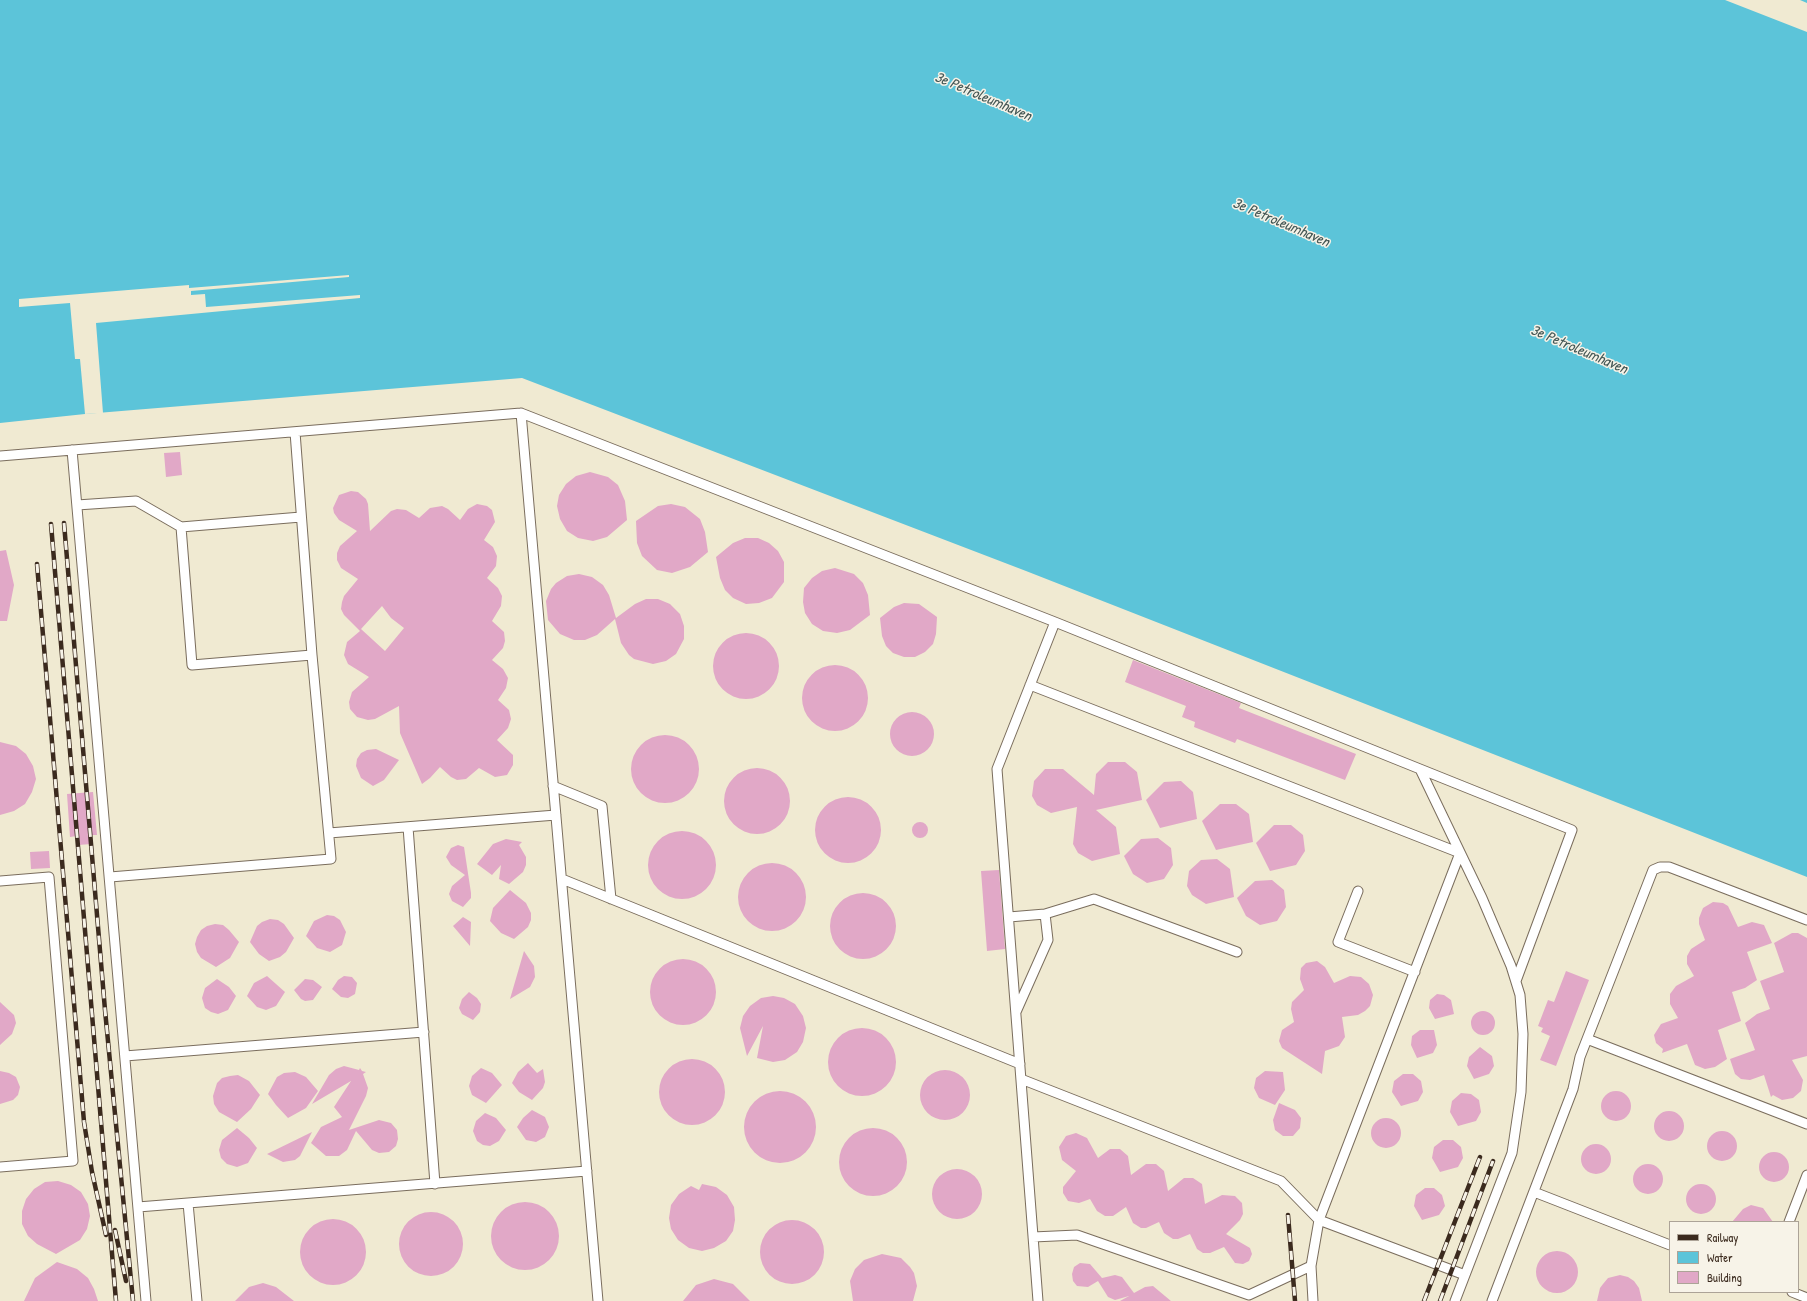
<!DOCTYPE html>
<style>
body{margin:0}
#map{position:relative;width:1807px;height:1301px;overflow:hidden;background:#f0ead2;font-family:"Patrick Hand",sans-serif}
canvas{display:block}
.legend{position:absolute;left:1669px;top:1221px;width:130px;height:72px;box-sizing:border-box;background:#f7f3e8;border:1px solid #aca397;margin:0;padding:5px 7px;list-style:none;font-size:12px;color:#3b2a1e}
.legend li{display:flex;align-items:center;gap:8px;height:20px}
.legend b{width:20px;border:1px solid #aca397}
</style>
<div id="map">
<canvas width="1807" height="1301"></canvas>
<ul class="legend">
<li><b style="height:5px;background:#3b2a1e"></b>Railway</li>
<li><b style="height:11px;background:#5cc4d9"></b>Water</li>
<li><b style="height:11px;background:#e1a8c7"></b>Building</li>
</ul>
</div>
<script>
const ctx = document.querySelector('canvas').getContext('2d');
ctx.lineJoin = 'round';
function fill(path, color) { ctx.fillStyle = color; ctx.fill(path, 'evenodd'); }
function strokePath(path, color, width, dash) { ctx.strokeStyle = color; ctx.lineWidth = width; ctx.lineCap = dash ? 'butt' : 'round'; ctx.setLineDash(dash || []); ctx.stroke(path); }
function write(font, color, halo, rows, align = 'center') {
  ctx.font = font + ' "Patrick Hand",sans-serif'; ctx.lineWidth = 3; ctx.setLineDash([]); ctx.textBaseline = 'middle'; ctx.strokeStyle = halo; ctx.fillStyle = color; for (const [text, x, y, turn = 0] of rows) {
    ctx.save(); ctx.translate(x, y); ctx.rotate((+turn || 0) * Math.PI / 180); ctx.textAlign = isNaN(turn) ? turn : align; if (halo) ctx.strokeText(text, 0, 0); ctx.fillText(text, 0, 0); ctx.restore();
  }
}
fill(new Path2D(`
 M 0,0 L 1807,0 L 1807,877 L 1026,571 L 522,378 L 85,414 L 0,423 Z`), '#5cc4d9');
fill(new Path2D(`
 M 1725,0 L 1800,0 L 1807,3 L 1807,32 Z
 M 349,275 L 349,277 L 191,291 L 191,295 L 205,294 L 206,307 L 360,295 L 360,298 L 96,323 L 103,413 L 85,414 L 80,359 L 75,359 L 70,303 L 19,307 L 19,299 L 189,285 L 189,288 Z`), '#f0ead2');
fill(new Path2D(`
 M 180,452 L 182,475 L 166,477 L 164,453 Z
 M 590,472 L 608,477 L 618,485 L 625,501 L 627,520 L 607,537 L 593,541 L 578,538 L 567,531 L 560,519 L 557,506 L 559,495 L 566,484 L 576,476 Z
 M 351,491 L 358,492 L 366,499 L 368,504 L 370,531 L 391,511 L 397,509 L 406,510 L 419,518 L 430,508 L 442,506 L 448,509 L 460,520 L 468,509 L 477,504 L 487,506 L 492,510 L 495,522 L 484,540 L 493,547 L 497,556 L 496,566 L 487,578 L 498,588 L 502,596 L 501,606 L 492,621 L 504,632 L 505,641 L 503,648 L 492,660 L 503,669 L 508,678 L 506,688 L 498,700 L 509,710 L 511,719 L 508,728 L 497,740 L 513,755 L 513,765 L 507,775 L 495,777 L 479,768 L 466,779 L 457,780 L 451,777 L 440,767 L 430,778 L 422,784 L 400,733 L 399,706 L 375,719 L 368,720 L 357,717 L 350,709 L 349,702 L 352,692 L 369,677 L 348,664 L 344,655 L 347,642 L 360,631 L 344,615 L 341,609 L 342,602 L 344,596 L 358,579 L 341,568 L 337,560 L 337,553 L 340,546 L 357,531 L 339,520 L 334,513 L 333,508 L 339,495 ZM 382,606 L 391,618 L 404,628 L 385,651 L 361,629 Z
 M 671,504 L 685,507 L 700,519 L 705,532 L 708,552 L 690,567 L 672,573 L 657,570 L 642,556 L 637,543 L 636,521 L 658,506 Z
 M 745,538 L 758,538 L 769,543 L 778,551 L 784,562 L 784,582 L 772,598 L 759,603 L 746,604 L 733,598 L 725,590 L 720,578 L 716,557 L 733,543 Z
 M 6,550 L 14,585 L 7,621 L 0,621 L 0,551 Z
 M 835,568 L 854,574 L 863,583 L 868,595 L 870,615 L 850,630 L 837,633 L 823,631 L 812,624 L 805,613 L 803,602 L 804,588 L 812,578 L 822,571 Z
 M 579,574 L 592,577 L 603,585 L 609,595 L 616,618 L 635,604 L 646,599 L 658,599 L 670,604 L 680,614 L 684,626 L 684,639 L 676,654 L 666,661 L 653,664 L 634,659 L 629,655 L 621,643 L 615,619 L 597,635 L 585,640 L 574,640 L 560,634 L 548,620 L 546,601 L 551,589 L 556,583 L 567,576 Z
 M 904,603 L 919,604 L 937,617 L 936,634 L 933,644 L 925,652 L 915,657 L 904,657 L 893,653 L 886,646 L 882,636 L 880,618 L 894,607 Z
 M713 666a33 33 0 1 1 66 0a33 33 0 1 1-66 0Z
 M 1133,660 L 1241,703 L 1239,708 L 1356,754 L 1345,780 L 1237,739 L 1235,743 L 1194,727 L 1195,722 L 1182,717 L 1186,706 L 1125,682 Z
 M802 698a33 33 0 1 1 66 0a33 33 0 1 1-66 0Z
 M890 734a22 22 0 1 1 44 0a22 22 0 1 1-44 0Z
 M631 769a34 34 0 1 1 68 0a34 34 0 1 1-68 0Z
 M 0,742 L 16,746 L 26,754 L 33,766 L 36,779 L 32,792 L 25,804 L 14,811 L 0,815 Z
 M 376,749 L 399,760 L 384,780 L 373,786 L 361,778 L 356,766 L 357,759 L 361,753 L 367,750 Z
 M 1108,762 L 1125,762 L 1137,772 L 1142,800 L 1096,810 L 1116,827 L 1120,854 L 1092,861 L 1078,853 L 1073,844 L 1077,807 L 1051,813 L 1037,805 L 1032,796 L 1034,781 L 1045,769 L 1063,769 L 1094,795 L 1096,774 Z
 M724 801a33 33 0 1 1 66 0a33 33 0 1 1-66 0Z
 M 1181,781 L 1193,792 L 1197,819 L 1160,828 L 1146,800 L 1164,782 Z
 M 93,792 L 97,835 L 91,835 L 92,844 L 78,845 L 77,836 L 70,837 L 67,794 Z
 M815 830a33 33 0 1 1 66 0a33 33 0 1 1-66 0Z
 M 1220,804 L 1236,804 L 1249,814 L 1253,842 L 1216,850 L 1202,821 Z
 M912 830a8 8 0 1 1 16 0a8 8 0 1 1-16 0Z
 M 1274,825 L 1291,825 L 1303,835 L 1305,851 L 1296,865 L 1270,871 L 1256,843 Z
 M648 865a34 34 0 1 1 68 0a34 34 0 1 1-68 0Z
 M 1158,838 L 1171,848 L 1173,865 L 1164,879 L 1147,883 L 1133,874 L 1124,856 L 1141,839 Z
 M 506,839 L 522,842 L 519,845 L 526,857 L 526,865 L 523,872 L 509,884 L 499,879 L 501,865 L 492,875 L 477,864 L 493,844 Z
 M 458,845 L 464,847 L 471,893 L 471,898 L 463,907 L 452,901 L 449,894 L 452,886 L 465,875 L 451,865 L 446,857 L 451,848 Z
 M 49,851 L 50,868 L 31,869 L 30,852 Z
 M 1217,859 L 1230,869 L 1234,897 L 1206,904 L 1192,895 L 1187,886 L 1189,871 L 1201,860 Z
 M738 897a34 34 0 1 1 68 0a34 34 0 1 1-68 0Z
 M 999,870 L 1005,949 L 987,951 L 981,871 Z
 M 1272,880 L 1284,890 L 1286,907 L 1277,921 L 1260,925 L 1246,916 L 1237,898 L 1255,881 Z
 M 510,890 L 526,903 L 531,913 L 531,920 L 528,927 L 514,939 L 501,933 L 490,921 L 493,908 Z
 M830 926a33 33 0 1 1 66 0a33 33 0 1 1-66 0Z
 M 1713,902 L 1723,903 L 1728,906 L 1738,927 L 1752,922 L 1764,925 L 1772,943 L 1747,952 L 1757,980 L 1745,988 L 1732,992 L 1741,1021 L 1718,1030 L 1727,1059 L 1715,1067 L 1705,1069 L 1695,1065 L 1687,1044 L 1662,1053 L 1663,1049 L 1656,1043 L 1654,1035 L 1661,1024 L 1678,1018 L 1670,1004 L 1670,994 L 1676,986 L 1694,976 L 1687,964 L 1687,956 L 1691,949 L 1705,940 L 1699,924 L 1699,918 L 1703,908 Z
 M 327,915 L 334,916 L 340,920 L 346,932 L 342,945 L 330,952 L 317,948 L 306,936 L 314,921 Z
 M 463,917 L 471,922 L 470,946 L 453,926 Z
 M 270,919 L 278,920 L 284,924 L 294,938 L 286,952 L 280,957 L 269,961 L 259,954 L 250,942 L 257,926 L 262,922 Z
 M 215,924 L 223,925 L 229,930 L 239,942 L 230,958 L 216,967 L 201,958 L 197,952 L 195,944 L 197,937 L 201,930 L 207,926 Z
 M 1792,933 L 1798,933 L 1807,938 L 1807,1056 L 1792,1060 L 1803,1080 L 1801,1091 L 1793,1098 L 1782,1100 L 1773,1095 L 1771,1097 L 1764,1075 L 1750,1080 L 1741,1079 L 1735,1074 L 1730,1059 L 1755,1050 L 1745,1023 L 1757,1014 L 1770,1009 L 1760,981 L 1784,972 L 1774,943 Z
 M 524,951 L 534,966 L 535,977 L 530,987 L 510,999 Z
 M650 992a33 33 0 1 1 66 0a33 33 0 1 1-66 0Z
 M 1317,961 L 1325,967 L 1334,983 L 1350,976 L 1361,977 L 1369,984 L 1373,995 L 1370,1006 L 1365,1011 L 1358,1015 L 1342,1017 L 1345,1037 L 1339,1046 L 1325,1051 L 1322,1074 L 1282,1048 L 1279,1041 L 1282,1030 L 1294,1022 L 1291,1009 L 1292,1002 L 1304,990 L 1300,979 L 1301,968 L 1306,963 Z
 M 1566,971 L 1589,980 L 1556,1066 L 1540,1060 L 1550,1036 L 1541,1032 L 1543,1028 L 1538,1026 L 1548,1000 L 1554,1002 Z
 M 267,976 L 285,992 L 276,1006 L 266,1010 L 257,1007 L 247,996 L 254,983 Z
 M 344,976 L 352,977 L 357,983 L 355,994 L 348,998 L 341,997 L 332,989 L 338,980 Z
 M 217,979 L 229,987 L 236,996 L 228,1010 L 218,1014 L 211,1012 L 205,1008 L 202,998 L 205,988 Z
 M 305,979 L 313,980 L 322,987 L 313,1000 L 305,1001 L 301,999 L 294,990 Z
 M 469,992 L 477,998 L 481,1004 L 480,1012 L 473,1020 L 462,1014 L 459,1008 L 462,999 Z
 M 1437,994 L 1444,995 L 1451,1000 L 1454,1014 L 1435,1019 L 1429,1008 L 1430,1000 Z
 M 773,996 L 784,998 L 795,1004 L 803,1016 L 806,1028 L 803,1042 L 797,1052 L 785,1060 L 773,1062 L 757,1058 L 763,1026 L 747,1056 L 740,1028 L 743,1016 L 750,1006 L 761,998 Z
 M 0,1002 L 14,1015 L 16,1023 L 12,1034 L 0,1045 Z
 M1471 1023a12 12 0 1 1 24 0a12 12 0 1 1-24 0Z
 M828 1062a34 34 0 1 1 68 0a34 34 0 1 1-68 0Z
 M 1420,1030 L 1434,1030 L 1437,1045 L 1433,1053 L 1417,1058 L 1411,1045 L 1412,1036 Z
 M 1480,1047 L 1492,1056 L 1494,1066 L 1489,1074 L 1474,1079 L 1467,1066 L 1469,1057 Z
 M659 1092a33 33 0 1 1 66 0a33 33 0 1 1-66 0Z
 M 528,1063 L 537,1073 L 543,1069 L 545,1082 L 543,1088 L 532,1100 L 519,1092 L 512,1083 L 518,1072 Z
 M 344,1066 L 359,1070 L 360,1068 L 362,1071 L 366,1072 L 363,1074 L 368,1088 L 366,1096 L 349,1130 L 379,1120 L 391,1123 L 397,1130 L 398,1139 L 396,1146 L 389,1152 L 379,1153 L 372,1150 L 356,1131 L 347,1150 L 339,1156 L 326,1156 L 311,1143 L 321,1127 L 342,1117 L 334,1107 L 351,1081 L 312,1104 L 329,1075 L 336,1069 Z
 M 481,1068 L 492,1073 L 502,1085 L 486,1103 L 472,1095 L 469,1086 L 472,1076 Z
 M920 1095a25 25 0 1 1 50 0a25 25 0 1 1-50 0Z
 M 0,1071 L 9,1073 L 16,1077 L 20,1087 L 18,1095 L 13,1100 L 0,1104 Z
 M 1265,1071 L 1283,1072 L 1285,1090 L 1275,1105 L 1259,1098 L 1254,1088 L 1256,1078 Z
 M 295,1072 L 306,1077 L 318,1091 L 306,1108 L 288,1118 L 276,1105 L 268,1094 L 277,1077 L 284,1073 Z
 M 1403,1074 L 1413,1074 L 1421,1081 L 1423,1092 L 1418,1101 L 1401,1106 L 1392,1092 L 1394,1081 Z
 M 238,1075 L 249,1081 L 260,1095 L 251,1109 L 237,1122 L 219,1112 L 214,1104 L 213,1096 L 217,1083 L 222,1078 L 230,1076 Z
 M1601 1106a15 15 0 1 1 30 0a15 15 0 1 1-30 0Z
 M744 1127a36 36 0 1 1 72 0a36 36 0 1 1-72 0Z
 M 1461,1093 L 1471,1094 L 1479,1100 L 1481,1112 L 1476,1121 L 1458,1126 L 1450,1112 L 1452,1101 Z
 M 1279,1103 L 1295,1110 L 1301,1118 L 1300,1128 L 1293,1136 L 1283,1136 L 1275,1130 L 1273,1120 Z
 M 532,1110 L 545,1117 L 549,1127 L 545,1137 L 536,1142 L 526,1140 L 517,1127 L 523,1118 Z
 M1654 1126a15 15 0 1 1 30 0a15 15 0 1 1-30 0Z
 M 485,1113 L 496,1118 L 506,1130 L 499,1141 L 490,1146 L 483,1145 L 477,1141 L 473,1131 L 476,1121 Z
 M1371 1133a15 15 0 1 1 30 0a15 15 0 1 1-30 0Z
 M839 1162a34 34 0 1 1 68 0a34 34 0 1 1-68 0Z
 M 237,1128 L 249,1138 L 257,1148 L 248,1163 L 237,1167 L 227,1164 L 221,1158 L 219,1150 L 222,1140 Z
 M1707 1146a15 15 0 1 1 30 0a15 15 0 1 1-30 0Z
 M 312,1132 L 300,1156 L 295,1160 L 283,1162 L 267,1154 Z
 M 1076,1133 L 1087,1138 L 1098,1158 L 1110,1149 L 1120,1149 L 1128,1156 L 1131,1175 L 1146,1164 L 1156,1164 L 1164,1171 L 1168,1191 L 1184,1178 L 1193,1178 L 1202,1184 L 1205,1204 L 1222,1195 L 1235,1196 L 1242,1203 L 1243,1214 L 1240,1220 L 1226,1234 L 1250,1248 L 1252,1254 L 1249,1261 L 1243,1264 L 1235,1263 L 1224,1247 L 1210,1253 L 1203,1253 L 1197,1249 L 1190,1234 L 1178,1239 L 1173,1239 L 1164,1233 L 1159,1222 L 1146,1228 L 1141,1228 L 1133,1223 L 1126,1207 L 1113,1216 L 1105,1216 L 1097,1211 L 1090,1199 L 1079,1203 L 1068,1201 L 1063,1193 L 1063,1187 L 1076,1171 L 1062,1160 L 1059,1147 L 1066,1136 Z
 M 1443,1140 L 1453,1140 L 1461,1147 L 1463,1158 L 1458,1167 L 1440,1172 L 1432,1158 L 1434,1147 Z
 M1581 1159a15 15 0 1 1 30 0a15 15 0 1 1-30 0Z
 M1759 1167a15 15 0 1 1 30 0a15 15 0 1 1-30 0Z
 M1633 1179a15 15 0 1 1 30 0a15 15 0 1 1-30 0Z
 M932 1194a25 25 0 1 1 50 0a25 25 0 1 1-50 0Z
 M 58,1181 L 71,1185 L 81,1192 L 88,1204 L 90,1216 L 87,1229 L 80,1240 L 56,1254 L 37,1244 L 28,1236 L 22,1224 L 22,1211 L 26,1199 L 34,1189 L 45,1182 Z
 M1686 1199a15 15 0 1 1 30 0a15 15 0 1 1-30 0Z
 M 702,1184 L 716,1187 L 727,1195 L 734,1207 L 735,1220 L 733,1231 L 726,1241 L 714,1248 L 702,1251 L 689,1248 L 678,1240 L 671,1229 L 669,1218 L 671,1205 L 679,1194 L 691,1186 L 699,1190 Z
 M 1425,1188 L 1434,1188 L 1442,1195 L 1445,1206 L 1439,1215 L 1422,1220 L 1414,1206 L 1416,1195 Z
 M491 1236a34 34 0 1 1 68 0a34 34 0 1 1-68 0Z
 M 1751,1205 L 1763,1208 L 1773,1222 L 1732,1222 L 1743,1209 Z
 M399 1244a32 32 0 1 1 64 0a32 32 0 1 1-64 0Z
 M300 1252a33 33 0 1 1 66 0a33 33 0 1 1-66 0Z
 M760 1252a32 32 0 1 1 64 0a32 32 0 1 1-64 0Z
 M1536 1272a21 21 0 1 1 42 0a21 21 0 1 1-42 0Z
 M 882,1254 L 901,1258 L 910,1267 L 914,1273 L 917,1286 L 913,1301 L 853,1301 L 850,1281 L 855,1269 L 864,1260 Z
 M 57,1262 L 77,1269 L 88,1278 L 94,1289 L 98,1301 L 24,1301 L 35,1278 Z
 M 1080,1263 L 1090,1264 L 1102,1278 L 1115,1275 L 1122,1277 L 1134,1293 L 1145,1287 L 1153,1286 L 1171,1301 L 1120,1301 L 1129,1296 L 1115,1300 L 1108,1297 L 1098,1281 L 1088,1287 L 1077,1286 L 1073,1281 L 1072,1274 L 1074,1267 Z
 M 1620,1275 L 1628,1277 L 1634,1281 L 1639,1288 L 1642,1301 L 1597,1301 L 1600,1288 L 1603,1284 L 1608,1278 Z
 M 714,1279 L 733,1284 L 750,1301 L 683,1301 L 696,1285 Z
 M 263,1283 L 276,1287 L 294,1301 L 235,1301 L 249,1287 Z`), '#e1a8c7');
const lane = new Path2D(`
 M 521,413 L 598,1301
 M 72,450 L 146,1301
 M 0,456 L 521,413 L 1055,622 L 1420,769 L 1482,898 L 1511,966 L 1520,995 L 1523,1034 L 1521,1092 L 1512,1153 L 1455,1301
 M 77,505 L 136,501 L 181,527
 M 301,517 L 181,527 L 192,665 L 312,655
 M 1030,685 L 1460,853 L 1319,1220 L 1311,1266 L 1249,1295 L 1077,1235 L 1033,1237
 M 1420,769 L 1572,830 L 1516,981
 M 553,786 L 602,806 L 611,899
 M 408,827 L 435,1184
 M 329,833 L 556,815
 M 110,877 L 331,859 L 312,655 L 295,432
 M 562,879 L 1020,1064
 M 0,881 L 49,877 L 73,1161 L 0,1167
 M 1358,891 L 1338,942 L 1415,972
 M 1009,917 L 1045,914 L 1094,899 L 1237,952
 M 1016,1012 L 1048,940 L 1045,914
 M 1587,1039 L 1807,1124
 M 125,1056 L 424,1032
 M 1021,1079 L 1281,1181 L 1319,1220 L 1465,1275
 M 1534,1192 L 1670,1245
 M 188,1203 L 197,1301
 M 138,1207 L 587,1171
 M 1789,1222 L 1807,1175
 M 1311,1266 L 1313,1301
 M 1792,1292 L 1807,1298
 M 1038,1301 L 997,769 L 1055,622
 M 1492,1301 L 1573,1089 L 1580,1057 L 1653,870 L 1660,867 L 1669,867 L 1807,920`);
strokePath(lane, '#7a6d5d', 11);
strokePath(lane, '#fff', 9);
const rail = new Path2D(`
 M 64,523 L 105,1010 L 133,1301
 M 51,524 L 116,1301
 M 37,564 L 84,1122 L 92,1172 L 106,1235
 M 1288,1215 L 1295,1301
 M 115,1230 L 126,1281
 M 1424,1301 L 1480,1157
 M 1440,1301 L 1493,1161`);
strokePath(rail, '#3b2a1e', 4.5);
strokePath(rail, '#f7f3e8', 3, [9]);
write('italic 15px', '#455856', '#f7f3e8', [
 ["3e Petroleumhaven",983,97,23],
 ["3e Petroleumhaven",1281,223,23],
 ["3e Petroleumhaven",1579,350,23]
]);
</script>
